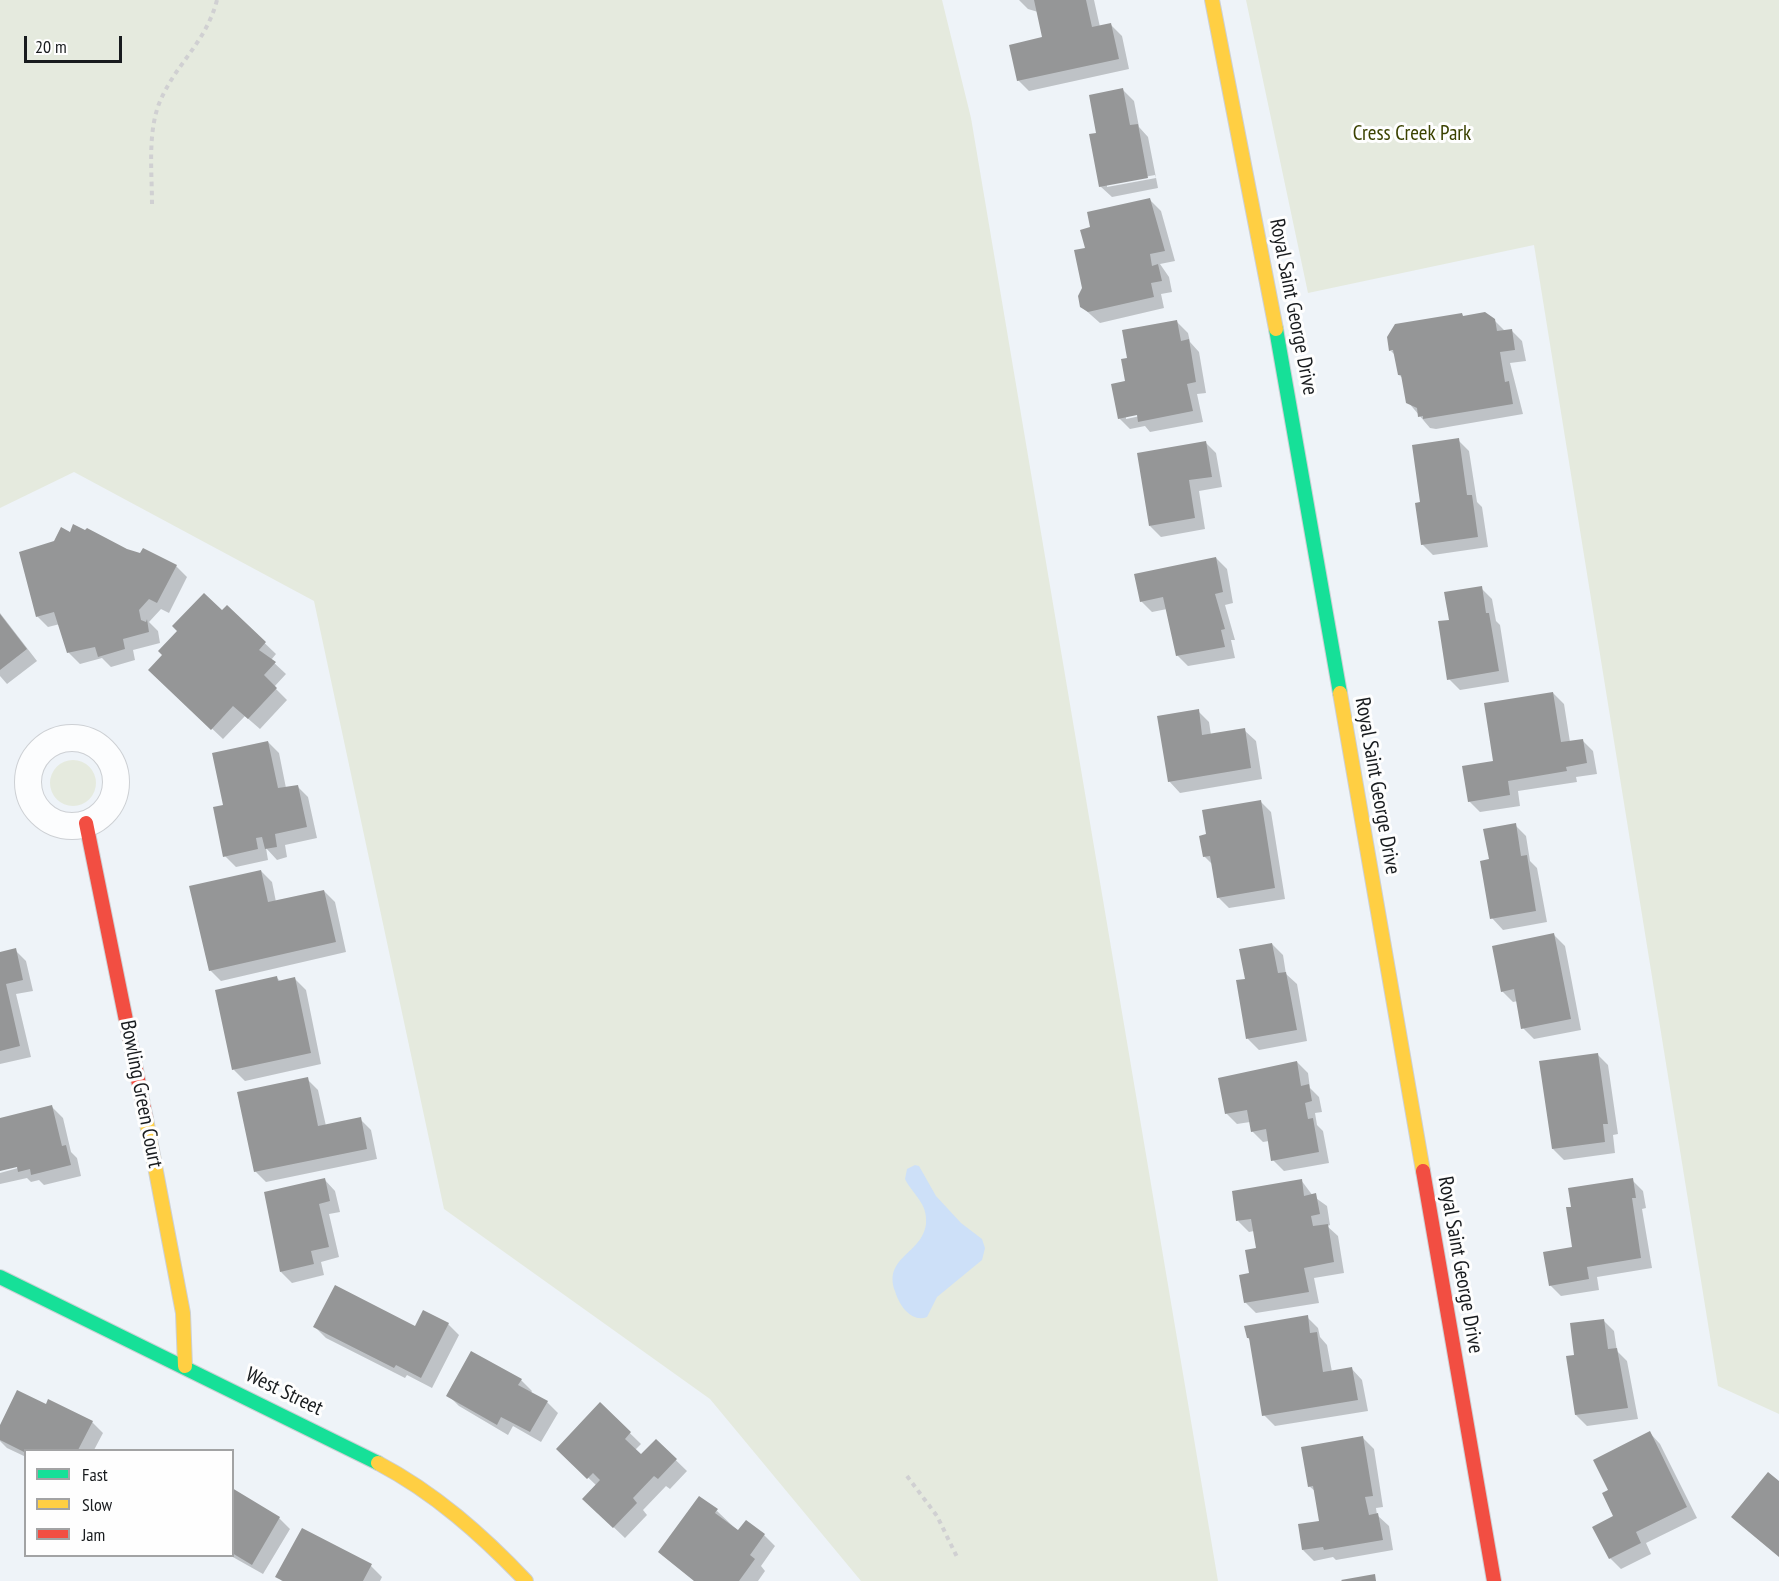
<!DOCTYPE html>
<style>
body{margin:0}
#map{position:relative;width:1779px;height:1581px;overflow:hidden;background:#eef3f8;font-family:"PT Sans Narrow",sans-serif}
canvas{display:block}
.legend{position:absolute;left:24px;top:1449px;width:210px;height:108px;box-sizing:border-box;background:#fefefe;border:2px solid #a2a3a4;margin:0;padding:8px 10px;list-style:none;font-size:18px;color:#181b1e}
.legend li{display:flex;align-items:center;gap:12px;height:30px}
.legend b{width:30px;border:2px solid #a2a3a4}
.scale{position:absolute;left:24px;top:36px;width:98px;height:27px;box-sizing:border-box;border:3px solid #181b1e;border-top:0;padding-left:8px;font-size:18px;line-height:21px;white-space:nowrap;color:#181b1e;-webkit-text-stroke:4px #fefefe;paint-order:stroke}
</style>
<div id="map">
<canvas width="1779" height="1581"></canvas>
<ul class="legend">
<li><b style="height:8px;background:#16e098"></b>Fast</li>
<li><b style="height:8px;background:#ffcf43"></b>Slow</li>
<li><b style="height:8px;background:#f24e42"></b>Jam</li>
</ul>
<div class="scale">20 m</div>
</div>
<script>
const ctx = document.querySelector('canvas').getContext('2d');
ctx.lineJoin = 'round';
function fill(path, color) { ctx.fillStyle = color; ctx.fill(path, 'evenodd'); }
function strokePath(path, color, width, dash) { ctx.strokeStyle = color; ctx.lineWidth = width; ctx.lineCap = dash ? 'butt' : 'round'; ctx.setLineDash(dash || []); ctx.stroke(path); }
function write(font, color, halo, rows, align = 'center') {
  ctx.font = font + ' "PT Sans Narrow",sans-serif'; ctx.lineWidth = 6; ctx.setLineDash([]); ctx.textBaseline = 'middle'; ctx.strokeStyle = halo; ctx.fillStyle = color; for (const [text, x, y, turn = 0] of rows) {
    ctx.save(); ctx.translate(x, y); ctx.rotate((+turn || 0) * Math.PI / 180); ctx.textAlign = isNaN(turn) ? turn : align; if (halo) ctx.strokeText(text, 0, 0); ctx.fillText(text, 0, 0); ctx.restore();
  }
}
fill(new Path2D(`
 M 0,0 L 942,0 L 971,118 L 1218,1581 L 861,1581 L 710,1399 L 444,1209 L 314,601 L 74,472 L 0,508 Z
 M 1246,0 L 1779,0 L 1779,1414 L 1718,1386 L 1534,245 L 1308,293 Z
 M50 783a23 23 0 1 1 46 0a23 23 0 1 1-46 0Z`), '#e5eade');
fill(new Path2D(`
 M 915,1165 L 919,1166 L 936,1196 L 961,1223 L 982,1239 L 985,1248 L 982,1260 L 937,1297 L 927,1317 C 919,1320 912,1317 906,1311 C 901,1306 897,1298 895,1291 C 883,1257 922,1254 926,1224 C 928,1203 913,1195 905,1179 L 907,1169 Z`), '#cde0f8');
fill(new Path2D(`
 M 1019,0 L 1094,0 L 1100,27 L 1111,25 L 1122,36 L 1129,69 L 1029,91 L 1018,80 L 1044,38 L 1038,12 L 1028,9 Z
 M 1123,90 L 1134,101 L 1139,127 L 1148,137 L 1158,188 L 1112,197 L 1100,186 L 1098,134 ZM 1155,175 L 1156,178 L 1107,187 L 1107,184 Z
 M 1150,200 L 1161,211 L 1175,261 L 1160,264 L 1169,277 L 1172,292 L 1161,294 L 1164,308 L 1100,323 L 1082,307 L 1086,249 Z
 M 1464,318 L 1494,320 L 1505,331 L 1511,330 L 1522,341 L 1526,361 L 1510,363 L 1523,414 L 1436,429 L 1430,428 L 1408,402 L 1404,379 L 1399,375 L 1396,356 L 1391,351 Z
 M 1177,322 L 1188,333 L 1190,342 L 1199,352 L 1206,393 L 1197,394 L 1203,422 L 1150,432 L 1145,426 L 1130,429 L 1119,418 L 1129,359 ZM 1144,412 L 1145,415 L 1126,419 L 1126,415 Z
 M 1458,440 L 1469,451 L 1477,502 L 1482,507 L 1488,547 L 1433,555 L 1422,544 L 1421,503 Z
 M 1205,442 L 1216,453 L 1222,487 L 1199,491 L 1205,529 L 1161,537 L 1150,526 Z
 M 71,534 L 176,566 L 187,577 L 169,613 L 161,609 L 149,622 L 158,631 L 160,643 L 133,650 L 135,660 L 111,667 L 102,658 L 80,664 L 69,653 L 60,624 L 48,627 L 37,616 L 55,542 Z
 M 1216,558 L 1227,569 L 1233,603 L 1225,605 L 1235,640 L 1231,640 L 1235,658 L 1188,666 L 1177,655 L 1167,609 L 1152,612 L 1141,601 Z
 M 1481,588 L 1492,599 L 1496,621 L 1500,625 L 1509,682 L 1460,690 L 1449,679 L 1450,621 Z
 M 227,607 L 276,654 L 271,660 L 286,674 L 274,687 L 287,700 L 260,729 L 245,716 L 223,739 L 150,670 Z
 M 0,613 L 37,661 L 7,684 L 0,676 Z
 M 1553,693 L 1564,704 L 1570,742 L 1582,740 L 1593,751 L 1597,774 L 1576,777 L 1577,782 L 1518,791 L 1520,806 L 1480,812 L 1469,801 Z
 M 1198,711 L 1209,722 L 1211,735 L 1244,730 L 1256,741 L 1262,779 L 1180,793 L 1169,781 Z
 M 268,742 L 279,753 L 286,788 L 297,786 L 308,797 L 317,838 L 285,845 L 287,857 L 277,860 L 266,848 L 268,860 L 236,867 L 225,856 L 225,806 Z
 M 1260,801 L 1271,812 L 1285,899 L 1229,908 L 1218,897 L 1213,865 L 1204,856 L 1208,835 Z
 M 1515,825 L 1526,836 L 1530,861 L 1537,868 L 1547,922 L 1503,930 L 1492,918 L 1490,860 Z
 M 261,871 L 272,882 L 276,902 L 324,891 L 335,902 L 346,952 L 221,981 L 210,970 Z
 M 1554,935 L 1565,946 L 1581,1030 L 1534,1039 L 1523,1028 L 1518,1001 L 1513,1002 L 1502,991 Z
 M 1272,944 L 1283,955 L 1286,974 L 1297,984 L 1307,1041 L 1259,1050 L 1248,1039 L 1247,980 Z
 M 15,950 L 26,961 L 33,991 L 16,994 L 31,1057 L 0,1064 L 0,953 Z
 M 277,978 L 281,982 L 295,979 L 306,990 L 321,1064 L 245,1081 L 234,1070 Z
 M 1597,1054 L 1608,1065 L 1618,1134 L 1613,1135 L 1615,1153 L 1564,1160 L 1553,1149 Z
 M 1297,1062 L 1308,1073 L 1310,1088 L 1319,1097 L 1322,1112 L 1315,1113 L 1317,1125 L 1323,1131 L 1329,1163 L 1284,1171 L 1273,1160 L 1269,1141 L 1263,1142 L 1252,1131 L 1250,1122 L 1237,1124 L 1226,1113 Z
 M 307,1079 L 318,1090 L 326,1126 L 360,1119 L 371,1130 L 377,1159 L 266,1182 L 255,1171 Z
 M 52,1107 L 63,1118 L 71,1152 L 77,1158 L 81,1176 L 44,1185 L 39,1180 L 31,1182 L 27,1178 L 0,1184 L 0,1173 L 25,1166 L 24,1164 L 0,1170 L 0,1120 Z
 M 324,1179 L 335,1191 L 340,1212 L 329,1214 L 339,1257 L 321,1262 L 324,1275 L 292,1283 L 281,1272 Z
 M 1301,1180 L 1313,1196 L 1327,1206 L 1330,1225 L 1327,1226 L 1338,1236 L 1344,1273 L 1314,1278 L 1319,1303 L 1256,1313 L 1245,1302 L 1258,1249 L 1254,1231 L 1249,1232 L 1238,1221 Z
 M 1632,1180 L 1643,1191 L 1646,1208 L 1642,1209 L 1652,1268 L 1597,1277 L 1599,1290 L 1561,1296 L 1550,1285 L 1574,1248 L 1572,1208 Z
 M 1307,1317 L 1318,1328 L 1320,1337 L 1327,1345 L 1332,1372 L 1351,1368 L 1362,1380 L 1368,1411 L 1275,1426 L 1264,1415 L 1251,1341 L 1248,1338 Z
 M 1603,1320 L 1614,1331 L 1617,1351 L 1627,1361 L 1638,1419 L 1587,1426 L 1576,1415 L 1576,1356 Z
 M 448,1324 L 459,1335 L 432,1388 L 407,1375 L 405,1378 L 326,1338 L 315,1327 L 415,1328 Z
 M 521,1380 L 532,1391 L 531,1393 L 547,1402 L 558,1413 L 541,1442 L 513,1426 L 508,1435 L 459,1406 L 448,1395 Z
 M 600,1404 L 641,1444 L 635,1450 L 641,1456 L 656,1441 L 687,1471 L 670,1489 L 666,1486 L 643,1510 L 647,1515 L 625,1538 L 584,1499 L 597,1486 L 558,1449 Z
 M 92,1422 L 103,1433 L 94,1450 L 26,1450 L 26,1457 L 7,1448 L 0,1441 L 0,1428 Z
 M 1650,1433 L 1660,1444 L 1697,1518 L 1646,1543 L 1651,1554 L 1621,1569 L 1610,1558 L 1615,1517 L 1610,1490 Z
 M 1363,1438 L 1374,1449 L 1383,1507 L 1376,1508 L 1377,1515 L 1389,1526 L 1393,1550 L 1336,1560 L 1333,1557 L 1314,1561 L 1303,1550 L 1321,1522 L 1316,1492 L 1309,1486 Z
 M 232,1490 L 279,1518 L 290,1529 L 263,1574 L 231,1556 Z
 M 717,1511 L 739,1532 L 764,1535 L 775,1546 L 761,1566 L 765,1571 L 758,1581 L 695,1581 L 660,1552 Z
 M 303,1530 L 371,1566 L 382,1577 L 380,1581 L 282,1581 L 277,1576 Z`), '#0003');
fill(new Path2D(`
 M 1034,0 L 1086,0 L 1092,27 L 1111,23 L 1119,59 L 1017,81 L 1009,45 L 1042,37 Z
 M 1123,88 L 1130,125 L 1138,124 L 1148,178 L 1099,187 L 1089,134 L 1096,133 L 1089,95 Z
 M 1150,198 L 1165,251 L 1150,254 L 1152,266 L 1158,264 L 1162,281 L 1151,283 L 1154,297 L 1088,312 L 1080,307 L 1078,296 L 1082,288 L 1074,250 L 1085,248 L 1080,230 L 1090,227 L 1087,212 Z
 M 1485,312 L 1495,319 L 1497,331 L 1512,329 L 1515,350 L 1500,352 L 1505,382 L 1509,381 L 1513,404 L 1423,419 L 1423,416 L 1418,417 L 1417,408 L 1406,403 L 1401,375 L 1398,375 L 1393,350 L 1389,351 L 1387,337 L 1395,324 L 1462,313 L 1463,316 Z
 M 1177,320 L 1181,341 L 1189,339 L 1196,382 L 1187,384 L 1193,411 L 1138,422 L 1137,415 L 1118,419 L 1111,384 L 1125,381 L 1121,359 L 1127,358 L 1122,330 Z
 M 1459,438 L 1467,495 L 1472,495 L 1478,537 L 1421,545 L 1415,503 L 1420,502 L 1412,445 Z
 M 1206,441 L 1212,477 L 1189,480 L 1195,518 L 1149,526 L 1137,453 Z
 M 73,524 L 85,530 L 87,528 L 127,549 L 140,553 L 143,548 L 177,565 L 157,603 L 149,599 L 139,610 L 141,620 L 146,622 L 147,619 L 149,632 L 123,639 L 125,649 L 98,657 L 95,647 L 67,653 L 54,612 L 36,617 L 19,552 L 54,541 L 61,527 L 70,532 Z
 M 1216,557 L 1223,592 L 1215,594 L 1225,629 L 1221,630 L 1225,647 L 1176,656 L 1163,597 L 1140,602 L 1134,574 Z
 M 1482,586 L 1486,613 L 1489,613 L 1499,671 L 1447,680 L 1438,621 L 1449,620 L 1444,592 Z
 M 204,593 L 222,610 L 227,605 L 266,642 L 259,650 L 276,662 L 264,675 L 277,688 L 248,719 L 233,706 L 211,730 L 148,670 L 162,655 L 158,651 L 177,631 L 172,626 Z
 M 0,614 L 27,649 L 0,670 Z
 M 1553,692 L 1561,742 L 1583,739 L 1587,763 L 1566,767 L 1567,771 L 1508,781 L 1510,795 L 1468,802 L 1462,766 L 1493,761 L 1484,703 Z
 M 1199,709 L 1202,735 L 1245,728 L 1251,768 L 1168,782 L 1157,716 Z
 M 268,741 L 278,788 L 298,785 L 307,827 L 275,834 L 277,847 L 265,849 L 262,837 L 256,838 L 258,849 L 223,857 L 213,807 L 223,805 L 212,753 Z
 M 1261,800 L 1275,888 L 1217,898 L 1210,856 L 1203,857 L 1199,836 L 1206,834 L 1202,810 Z
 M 1516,823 L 1521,856 L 1527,855 L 1536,911 L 1490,919 L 1480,861 L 1489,859 L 1483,829 Z
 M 261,870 L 268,902 L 324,890 L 336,942 L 209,971 L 189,886 Z
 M 1554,933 L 1571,1019 L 1521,1029 L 1514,989 L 1501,992 L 1492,946 Z
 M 1272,943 L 1278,973 L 1286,972 L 1297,1030 L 1246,1039 L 1236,980 L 1245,979 L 1239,949 Z
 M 16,948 L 23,980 L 6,984 L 20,1046 L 0,1051 L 0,952 Z
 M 277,976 L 278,981 L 295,977 L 311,1053 L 232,1070 L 215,990 Z
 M 1598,1053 L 1608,1124 L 1603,1124 L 1605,1142 L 1552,1149 L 1539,1061 Z
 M 1297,1061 L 1301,1086 L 1309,1084 L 1312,1101 L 1305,1103 L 1308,1119 L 1313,1118 L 1319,1152 L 1271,1161 L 1266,1129 L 1251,1132 L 1247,1110 L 1225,1114 L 1218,1078 Z
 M 308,1077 L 318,1126 L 361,1117 L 367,1149 L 254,1172 L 237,1092 Z
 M 52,1105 L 62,1146 L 66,1145 L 71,1165 L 31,1175 L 30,1169 L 18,1172 L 17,1167 L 0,1171 L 0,1118 Z
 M 325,1178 L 330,1201 L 319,1204 L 329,1247 L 311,1251 L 314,1264 L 280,1272 L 264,1192 Z
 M 1633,1178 L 1636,1198 L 1632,1198 L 1641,1258 L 1587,1267 L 1589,1279 L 1549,1286 L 1543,1252 L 1572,1247 L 1566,1207 L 1571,1207 L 1568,1188 Z
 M 1302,1179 L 1304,1196 L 1316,1193 L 1320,1214 L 1311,1216 L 1313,1226 L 1328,1224 L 1334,1262 L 1304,1268 L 1309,1292 L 1244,1303 L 1239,1275 L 1249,1273 L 1245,1250 L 1256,1248 L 1251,1219 L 1236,1221 L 1232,1191 Z
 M 335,1285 L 415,1326 L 423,1310 L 449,1323 L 421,1378 L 396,1365 L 394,1368 L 313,1327 Z
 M 1308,1315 L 1310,1333 L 1317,1332 L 1323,1372 L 1352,1367 L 1358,1400 L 1262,1416 L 1249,1338 L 1247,1338 L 1244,1326 Z
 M 1604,1319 L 1608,1349 L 1617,1348 L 1628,1408 L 1575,1415 L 1566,1356 L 1574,1355 L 1570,1323 Z
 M 471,1351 L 522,1379 L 518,1385 L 548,1401 L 530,1432 L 501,1417 L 497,1425 L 446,1396 Z
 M 17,1390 L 46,1404 L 48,1399 L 93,1421 L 78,1450 L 26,1450 L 26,1453 L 0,1440 L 0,1425 Z
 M 600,1402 L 631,1432 L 625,1439 L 641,1454 L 656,1439 L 677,1459 L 658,1479 L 654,1476 L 633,1498 L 637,1503 L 613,1528 L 582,1499 L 600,1480 L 593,1473 L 587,1479 L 556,1449 Z
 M 1650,1431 L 1687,1507 L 1636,1532 L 1641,1543 L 1609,1559 L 1592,1527 L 1613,1516 L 1602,1493 L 1608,1490 L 1593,1460 Z
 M 1363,1436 L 1373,1496 L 1365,1497 L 1369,1515 L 1378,1513 L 1383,1540 L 1324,1550 L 1323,1547 L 1302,1550 L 1298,1524 L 1319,1521 L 1313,1486 L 1308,1487 L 1301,1447 Z
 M 1768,1472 L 1779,1481 L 1779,1557 L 1731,1517 Z
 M 232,1488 L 280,1517 L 252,1565 L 232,1553 Z
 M 699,1496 L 718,1509 L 715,1513 L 738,1530 L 746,1520 L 765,1534 L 750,1555 L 755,1559 L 739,1581 L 694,1581 L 658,1552 Z
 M 302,1528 L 372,1564 L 363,1581 L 283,1581 L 275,1577 Z
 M 1375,1574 L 1376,1581 L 1342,1581 L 1341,1580 Z`), '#959697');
const street = new Path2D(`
 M28 782a44 44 0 1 1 88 0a44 44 0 1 1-88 0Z`);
const fast = new Path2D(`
 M 1276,329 L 1340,693
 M 0,1277 L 378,1463`);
const slow = new Path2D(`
 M 1212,0 L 1276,329
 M 1340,693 L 1423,1171
 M 146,1119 L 183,1313 L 185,1366
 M 378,1463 C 435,1493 482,1535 526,1581`);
const jam = new Path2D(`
 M 86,823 L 146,1119
 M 1423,1171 L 1494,1581`);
strokePath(street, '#cdd0d4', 28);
strokePath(fast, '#cdd0d4', 16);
strokePath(slow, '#cdd0d4', 16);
strokePath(jam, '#cdd0d4', 16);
strokePath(new Path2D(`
 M 152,204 C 152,171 147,130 161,99 C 177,63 206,42 217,0
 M 907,1476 L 937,1516 L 957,1557`), '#d0d0d2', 4, [4.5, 4.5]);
strokePath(street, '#fcfdfe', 26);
strokePath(fast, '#16e098', 14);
strokePath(slow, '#ffcf43', 14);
strokePath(jam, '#f24e42', 14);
write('21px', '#3b4200', '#fefefe', [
 ["Cress Creek Park",1412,134]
]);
write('21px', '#181b1e', '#fefefe', [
 ["Royal Saint George Drive",1293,307,79],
 ["Royal Saint George Drive",1377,786,80],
 ["Bowling Green Court",141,1094,79],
 ["Royal Saint George Drive",1460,1265,80],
 ["West Street",284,1392,26]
]);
</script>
